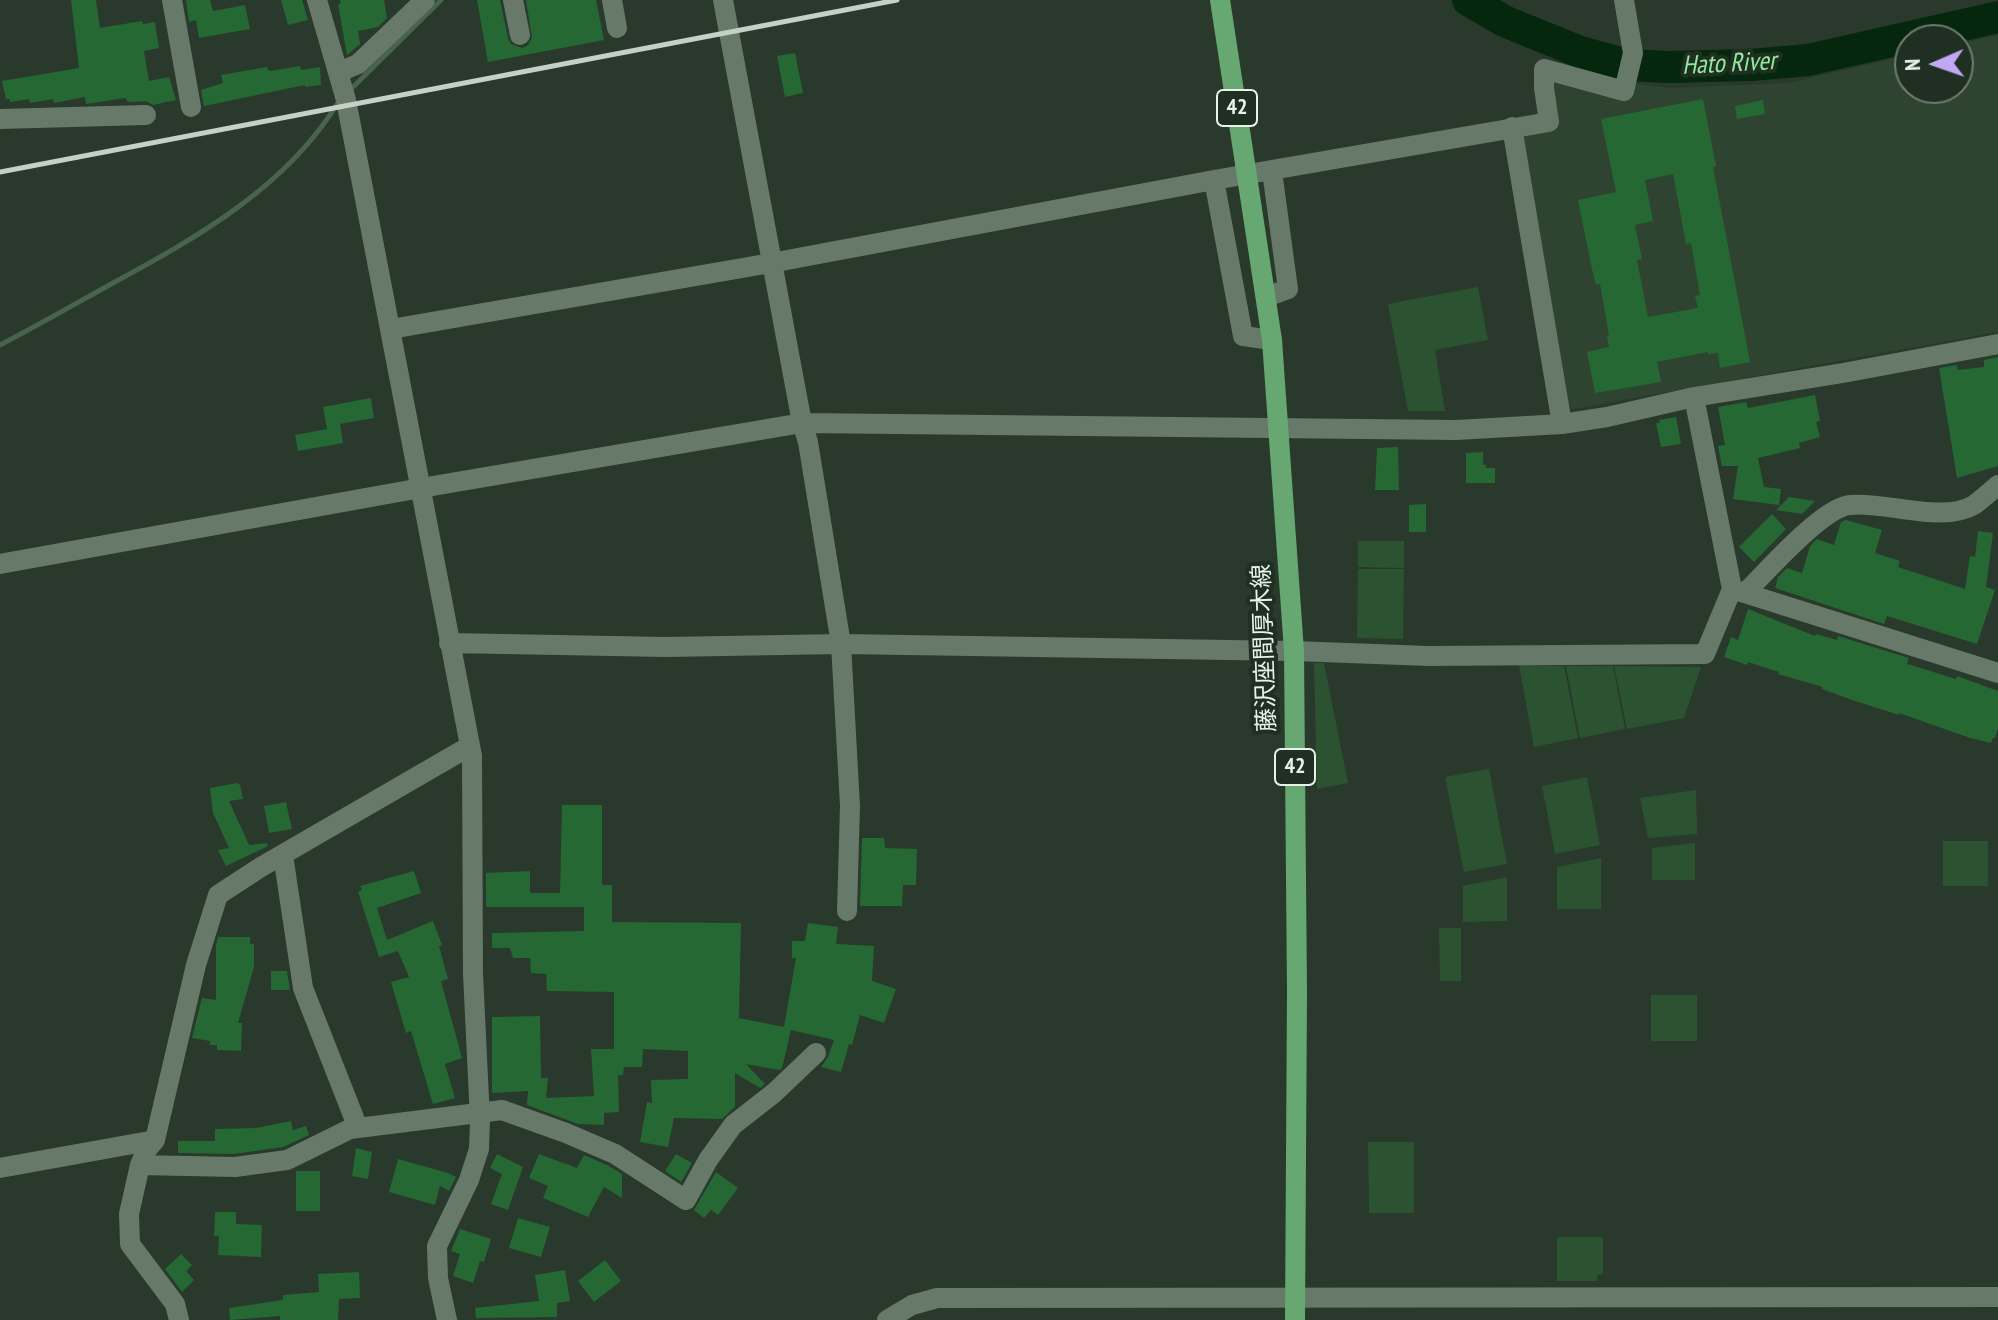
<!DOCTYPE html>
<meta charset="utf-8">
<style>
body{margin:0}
#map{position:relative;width:1998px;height:1320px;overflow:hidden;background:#29392b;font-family:"PT Sans Narrow",sans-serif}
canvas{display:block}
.north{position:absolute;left:1894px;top:24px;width:80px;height:80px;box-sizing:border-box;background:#1f2f21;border:2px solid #6f7d71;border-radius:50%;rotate:268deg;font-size:22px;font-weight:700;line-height:32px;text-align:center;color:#e8f2e9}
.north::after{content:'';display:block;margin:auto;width:28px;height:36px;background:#c0a8f4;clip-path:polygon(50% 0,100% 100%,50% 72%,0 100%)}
</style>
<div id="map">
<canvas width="1998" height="1320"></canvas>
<div class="north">N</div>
</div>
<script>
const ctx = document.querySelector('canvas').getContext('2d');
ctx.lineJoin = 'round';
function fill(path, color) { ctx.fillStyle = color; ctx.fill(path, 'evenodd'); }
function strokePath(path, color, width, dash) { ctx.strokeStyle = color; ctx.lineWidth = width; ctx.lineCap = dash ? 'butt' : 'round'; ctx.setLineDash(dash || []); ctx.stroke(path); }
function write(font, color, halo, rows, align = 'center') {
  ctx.font = font + ' "PT Sans Narrow","Noto Sans JP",sans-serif'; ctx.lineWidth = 8; ctx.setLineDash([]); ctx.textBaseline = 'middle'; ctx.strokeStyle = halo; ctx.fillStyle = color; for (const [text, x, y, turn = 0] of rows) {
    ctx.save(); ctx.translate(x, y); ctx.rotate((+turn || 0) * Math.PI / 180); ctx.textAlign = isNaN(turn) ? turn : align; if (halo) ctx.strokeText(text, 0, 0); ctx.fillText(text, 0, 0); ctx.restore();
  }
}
fill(new Path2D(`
 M 1998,35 L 1998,332 L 1563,411 L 1520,134 L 1555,127 L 1550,91 L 1556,78 L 1631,83 L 1669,88 L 1788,83 L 1910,55 L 1910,88 L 1958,88 L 1958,44 Z`), '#2e4431');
fill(new Path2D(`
 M 1478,287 L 1488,340 L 1435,350 L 1445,411 L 1408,411 L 1388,304 Z
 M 1358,541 L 1404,541 L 1404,568 L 1358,567 Z
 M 1358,569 L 1404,569 L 1403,639 L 1357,638 Z
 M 1314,663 L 1324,663 L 1348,783 L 1317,789 Z
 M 1519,665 L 1564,666 L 1578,738 L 1534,747 Z
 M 1566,666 L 1613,666 L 1625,729 L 1580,738 Z
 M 1614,666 L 1701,667 L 1684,718 L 1627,729 Z
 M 1489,769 L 1507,864 L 1464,872 L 1445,777 Z
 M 1587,777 L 1600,845 L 1555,854 L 1542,786 Z
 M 1696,790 L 1697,834 L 1648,838 L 1640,798 Z
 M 1943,841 L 1988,841 L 1988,886 L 1943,886 Z
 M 1695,843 L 1695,880 L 1652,880 L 1652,848 Z
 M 1601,858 L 1601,909 L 1557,909 L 1557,867 Z
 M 1507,877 L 1507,921 L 1463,922 L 1463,886 Z
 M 1439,928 L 1461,928 L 1461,981 L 1440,981 Z
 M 1651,995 L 1697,995 L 1697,1041 L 1651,1041 Z
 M 1368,1142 L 1414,1142 L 1414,1213 L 1369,1213 Z
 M 1557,1237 L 1603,1237 L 1603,1274 L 1598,1274 L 1597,1281 L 1557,1281 Z`), '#2b5332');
strokePath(new Path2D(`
 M 349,91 L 441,0
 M 0,345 C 38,325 75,304 113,283 C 198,237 288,186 339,101`), '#48644f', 5);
strokePath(new Path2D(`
 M 1468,0 L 1504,21 L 1580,52 L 1627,65 L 1668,67 L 1751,65 L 1808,60 L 1998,17`), '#04270d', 32);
fill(new Path2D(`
 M 71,0 L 96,0 L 100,28 L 142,21 L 143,24 L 155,22 L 159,48 L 144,51 L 149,81 L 169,77 L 176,100 L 153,105 L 146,101 L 128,102 L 125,98 L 86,104 L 85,97 L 54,103 L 53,99 L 30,103 L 29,99 L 10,102 L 10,99 L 6,99 L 2,81 L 79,68 Z
 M 186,0 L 210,0 L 213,11 L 245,5 L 250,29 L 199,38 L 196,20 L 189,22 Z
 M 281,0 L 302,0 L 308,20 L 288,25 Z
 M 340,0 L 384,0 L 387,18 L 378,27 L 358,31 L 360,44 L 347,55 L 338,4 L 341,4 Z
 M 477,0 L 500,0 L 508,38 L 511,44 L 522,48 L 528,45 L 532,38 L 526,0 L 596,0 L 604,40 L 488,62 Z
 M 795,53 L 803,93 L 785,97 L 777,56 Z
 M 300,66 L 301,70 L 320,67 L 321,85 L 305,87 L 305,85 L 204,106 L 201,90 L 223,83 L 221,75 L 267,67 L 268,70 L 271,71 Z
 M 1703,99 L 1716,166 L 1713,167 L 1750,362 L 1720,368 L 1718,353 L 1708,354 L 1708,352 L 1657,362 L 1661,382 L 1595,393 L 1587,352 L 1609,347 L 1607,336 L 1609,335 L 1600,284 L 1596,285 L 1592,269 L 1578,200 L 1616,192 L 1601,119 ZM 1673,174 L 1686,244 L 1691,243 L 1700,295 L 1695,296 L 1698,308 L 1648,317 L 1637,260 L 1642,259 L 1635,225 L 1653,221 L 1645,180 Z
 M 1763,100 L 1765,114 L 1737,119 L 1735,106 Z
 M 1998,357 L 1998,466 L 1957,478 L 1939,368 L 1957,365 L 1958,370 L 1984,367 L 1984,360 Z
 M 1815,395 L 1820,421 L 1816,422 L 1820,437 L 1799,443 L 1800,448 L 1758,458 L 1764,487 L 1781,489 L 1779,505 L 1733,499 L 1738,466 L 1722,466 L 1718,446 L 1725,445 L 1718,407 L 1746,402 L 1748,408 Z
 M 371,398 L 374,418 L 340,424 L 343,443 L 298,451 L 295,435 L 327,429 L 323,407 Z
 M 1676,417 L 1681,444 L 1661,447 L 1656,423 L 1660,423 L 1659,420 Z
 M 1398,447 L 1399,490 L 1375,490 L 1377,448 Z
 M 1483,452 L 1483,465 L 1486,465 L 1486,468 L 1495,468 L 1495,483 L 1466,483 L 1466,453 Z
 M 1789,497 L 1815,501 L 1802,514 L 1776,510 Z
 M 1426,504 L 1426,532 L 1409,532 L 1409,505 Z
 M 1772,514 L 1786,529 L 1754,562 L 1739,547 Z
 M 1846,520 L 1882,530 L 1875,553 L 1900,561 L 1898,567 L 1965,589 L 1970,556 L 1975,557 L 1978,531 L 1993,533 L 1986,587 L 1995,590 L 1977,644 L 1887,616 L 1884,624 L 1775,588 L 1778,577 L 1787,568 L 1802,573 L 1810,546 L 1817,539 L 1834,545 L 1841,522 Z
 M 1748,609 L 1815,636 L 1816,634 L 1837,640 L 1838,636 L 1909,658 L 1907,664 L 1911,665 L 1956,679 L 1957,676 L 1998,691 L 1998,728 L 1995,738 L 1993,738 L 1991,743 L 1970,738 L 1899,713 L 1899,715 L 1852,700 L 1822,689 L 1823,687 L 1778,674 L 1779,672 L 1748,662 L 1747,665 L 1724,657 L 1731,637 L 1738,640 Z
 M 237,783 L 240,785 L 243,799 L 229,801 L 249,845 L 267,843 L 268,846 L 226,866 L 218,850 L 229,848 L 213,813 L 210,788 Z
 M 286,802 L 292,829 L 269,833 L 264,806 Z
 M 562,805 L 602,805 L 602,885 L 612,885 L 612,922 L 741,923 L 739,1018 L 784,1027 L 796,958 L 792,958 L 792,941 L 805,941 L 808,923 L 838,927 L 836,944 L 874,946 L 872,981 L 896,989 L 884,1023 L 860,1015 L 852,1045 L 849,1044 L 841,1072 L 821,1067 L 828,1057 L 834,1040 L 791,1030 L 782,1068 L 779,1070 L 746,1064 L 765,1084 L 760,1088 L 735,1073 L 735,1107 L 722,1119 L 674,1118 L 668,1147 L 640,1142 L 647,1102 L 652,1103 L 651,1080 L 688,1079 L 688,1051 L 643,1049 L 642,1067 L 624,1067 L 623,1075 L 618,1075 L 619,1112 L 604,1113 L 604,1125 L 578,1124 L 527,1105 L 528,1091 L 492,1093 L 492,1017 L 540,1016 L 541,1078 L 548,1078 L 546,1098 L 594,1096 L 591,1049 L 614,1049 L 614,992 L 547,991 L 546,974 L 531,973 L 530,958 L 513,958 L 510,948 L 492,948 L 492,933 L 584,931 L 584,907 L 486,907 L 486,873 L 530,871 L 530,893 L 560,893 Z
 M 862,838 L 884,838 L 885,848 L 917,849 L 916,885 L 903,885 L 902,906 L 860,906 Z
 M 414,871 L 421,893 L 377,908 L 387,940 L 433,921 L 442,945 L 439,946 L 448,979 L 441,981 L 462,1058 L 445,1064 L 455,1098 L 433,1104 L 411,1031 L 406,1033 L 391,982 L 409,977 L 398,951 L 379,957 L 358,892 L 362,890 L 360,886 Z
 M 218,937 L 250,937 L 250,944 L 254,944 L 254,967 L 238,1023 L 242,1023 L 241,1051 L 217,1050 L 217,1045 L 210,1045 L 210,1041 L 192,1038 L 202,998 L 216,1000 L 216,945 Z
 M 271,971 L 287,971 L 290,990 L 271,990 Z
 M 291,1121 L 293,1130 L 306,1126 L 309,1135 L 283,1147 L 234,1154 L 178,1153 L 178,1141 L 215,1141 L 215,1129 L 256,1128 Z
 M 356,1148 L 372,1152 L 368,1179 L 352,1176 Z
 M 497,1154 L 523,1167 L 508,1210 L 491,1204 L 502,1174 L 490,1168 Z
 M 539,1154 L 577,1168 L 584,1155 L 609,1166 L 622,1174 L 622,1198 L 604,1187 L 588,1217 L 543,1198 L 548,1186 L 529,1178 Z
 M 676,1154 L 692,1163 L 681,1182 L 665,1171 Z
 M 398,1159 L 448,1173 L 456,1177 L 449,1191 L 440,1186 L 435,1205 L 389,1192 Z
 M 296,1171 L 320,1171 L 320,1211 L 296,1211 Z
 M 716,1172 L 738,1188 L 718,1215 L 711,1210 L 704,1218 L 694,1210 Z
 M 215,1212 L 236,1212 L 236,1224 L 262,1225 L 261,1257 L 218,1255 L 219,1236 L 214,1236 Z
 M 518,1218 L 550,1227 L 541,1257 L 509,1248 Z
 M 460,1229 L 491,1239 L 484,1262 L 480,1261 L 473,1283 L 453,1276 L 460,1254 L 451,1251 Z
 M 181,1254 L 192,1265 L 186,1271 L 194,1280 L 182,1292 L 165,1269 Z
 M 605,1260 L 621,1281 L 594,1302 L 578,1281 Z
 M 565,1270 L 570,1301 L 557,1303 L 557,1317 L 476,1318 L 475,1308 L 539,1301 L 535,1275 Z
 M 359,1272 L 360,1298 L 339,1299 L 338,1320 L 280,1320 L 280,1316 L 230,1320 L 229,1308 L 283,1300 L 283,1295 L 319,1292 L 318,1274 Z`), '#256834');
strokePath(new Path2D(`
 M 172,0 L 191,107
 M 317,0 L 346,100 L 472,756 L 473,974 L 480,1120 L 479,1149 L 469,1180 L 437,1246 L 438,1278 L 447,1320
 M 513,0 L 520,35
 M 612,0 L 617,28
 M 723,0 L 802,423 L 808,442 L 841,644 L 850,806 L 847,911
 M 339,72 L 358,64 L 425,0
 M 0,119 L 146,115
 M 1512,127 L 1562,424
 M 1214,180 L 1243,336 L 1272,340
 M 1266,297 L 1288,289 L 1272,171
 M 391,329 L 771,263 L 1214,180 L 1549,122 L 1544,88 L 1544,69 L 1624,91 L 1633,53 L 1624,0
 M 0,564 L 421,488 L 802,423 L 1456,430 L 1562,424 L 1607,417 L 1694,397 L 1843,373 L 1998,344
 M 1735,590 L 1998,673
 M 1746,592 C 1766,572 1823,507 1850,505 C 1885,501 1942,524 1974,505 C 1982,499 1990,492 1998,485
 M 449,643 L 666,647 L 841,644 L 1294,651 L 1429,656 L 1705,654 L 1732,589 L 1694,397
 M 470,746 L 261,867 L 218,895 L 196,965 L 155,1140 L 146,1151 L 140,1165 L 235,1167 L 287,1160 L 350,1129 L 502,1110 L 566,1133 L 615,1154 L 686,1200 L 708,1160 L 733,1125 L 774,1093 L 816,1053
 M 283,855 L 303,988 L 358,1128
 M 140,1165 L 129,1214 L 130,1244 L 175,1304 L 179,1320
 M 0,1168 L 155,1140
 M 887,1320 L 912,1305 L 937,1298 L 1998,1297`), '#677969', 20);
strokePath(new Path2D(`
 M 1220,0 L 1272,340 L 1294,651 L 1297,992 L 1295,1320`), '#66a772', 20);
strokePath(new Path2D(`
 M 0,172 L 897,0`), '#c5d0c6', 5);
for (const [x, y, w] of [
 [1237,108,40],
 [1295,767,40]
]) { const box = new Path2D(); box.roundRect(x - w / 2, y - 18, w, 36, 6); ctx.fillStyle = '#1f2f21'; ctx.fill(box); strokePath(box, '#e8f2e9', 2); }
write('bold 22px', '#e8f2e9', null, [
 ["42",1237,108],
 ["42",1295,767]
]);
write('24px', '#e8f2e9', '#1f2f21', [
 ["藤沢座間厚木線",1265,648,-92]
]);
write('italic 26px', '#92eba0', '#1f2f21', [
 ["Hato River",1729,64,-3]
]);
</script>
